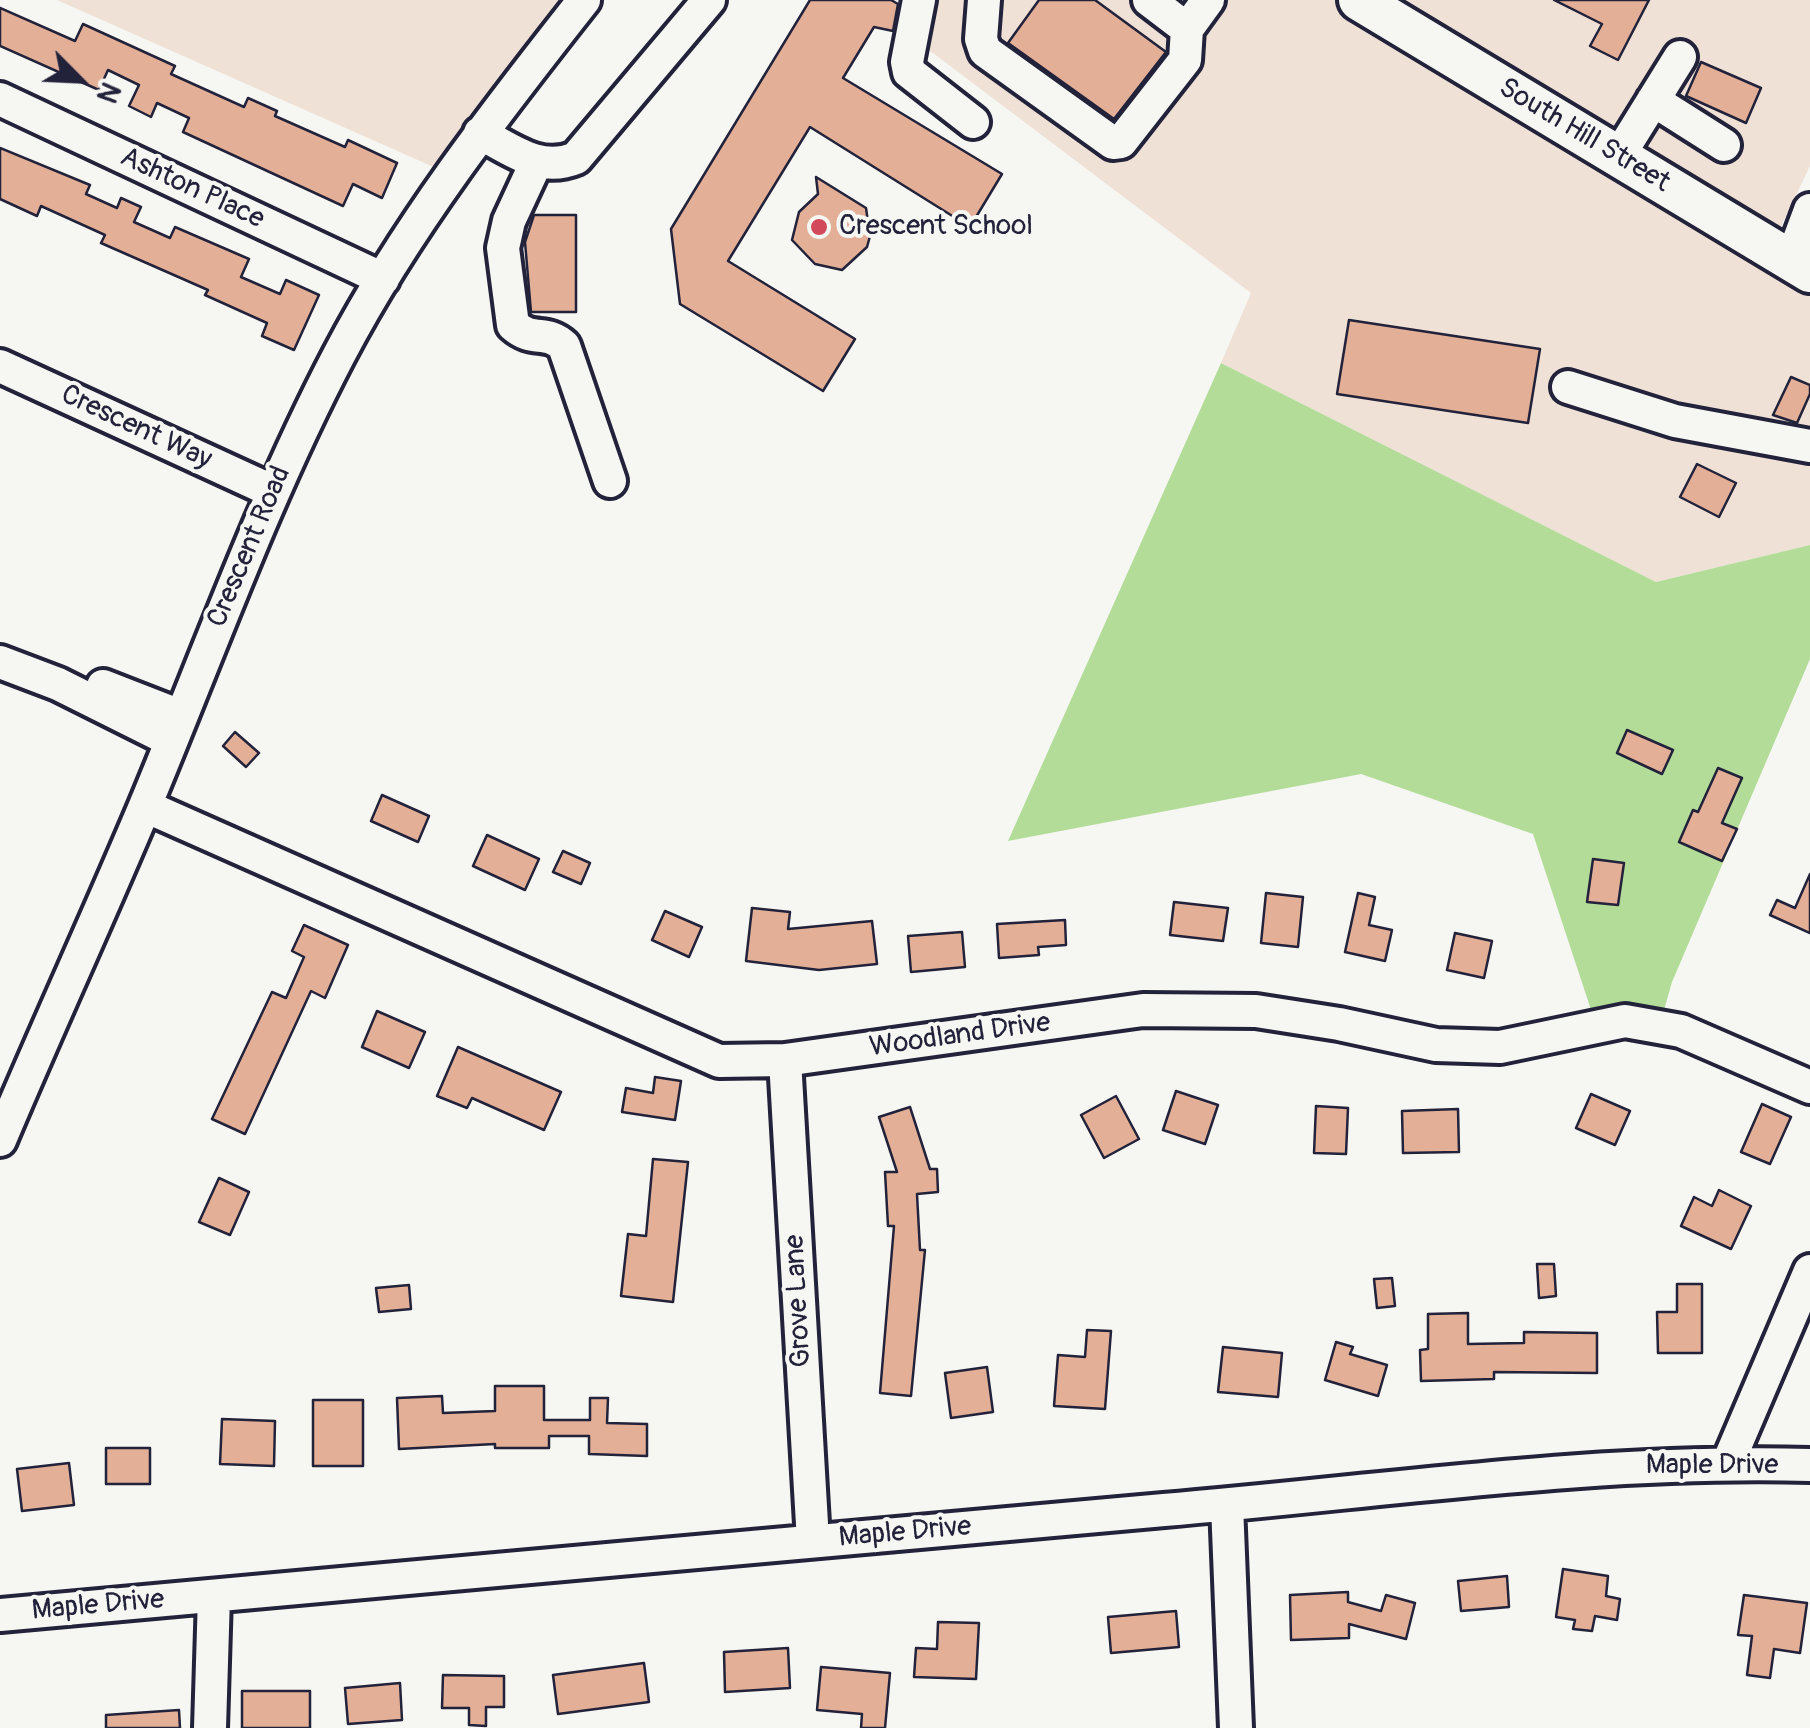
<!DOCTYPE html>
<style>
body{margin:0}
#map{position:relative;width:1810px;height:1728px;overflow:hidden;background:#f6f6f2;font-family:Pangolin,sans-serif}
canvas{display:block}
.north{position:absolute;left:30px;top:30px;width:100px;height:100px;-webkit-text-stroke:8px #f6f6f2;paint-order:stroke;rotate:114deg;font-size:28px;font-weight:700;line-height:40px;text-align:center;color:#22223b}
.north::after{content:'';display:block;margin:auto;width:35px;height:45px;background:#22223b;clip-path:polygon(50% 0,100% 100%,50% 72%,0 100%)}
</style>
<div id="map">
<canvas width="1810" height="1728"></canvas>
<div class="north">N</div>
</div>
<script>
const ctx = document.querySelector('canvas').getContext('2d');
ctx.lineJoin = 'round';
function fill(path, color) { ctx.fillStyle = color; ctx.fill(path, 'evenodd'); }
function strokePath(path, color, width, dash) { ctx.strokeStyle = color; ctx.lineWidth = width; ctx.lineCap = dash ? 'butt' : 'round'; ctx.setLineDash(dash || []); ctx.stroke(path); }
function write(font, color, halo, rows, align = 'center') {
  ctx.font = font + ' Pangolin,sans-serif'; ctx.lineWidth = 8; ctx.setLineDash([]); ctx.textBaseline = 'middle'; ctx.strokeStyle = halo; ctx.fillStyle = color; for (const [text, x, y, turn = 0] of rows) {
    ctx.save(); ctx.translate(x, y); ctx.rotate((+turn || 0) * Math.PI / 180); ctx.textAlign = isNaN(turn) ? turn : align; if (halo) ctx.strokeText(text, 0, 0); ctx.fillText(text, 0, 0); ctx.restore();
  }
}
fill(new Path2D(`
 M 57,0 L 590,0 L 447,173 Z
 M 930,0 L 1810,0 L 1810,166 L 1772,245 L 1810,271 L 1810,545 L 1656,582 L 1221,363 L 1251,293 L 925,47 Z`), '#f0e1d7');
fill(new Path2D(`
 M 1221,363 L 1656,582 L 1810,545 L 1810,659 L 1672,982 L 1662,1017 L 1594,1019 L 1533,834 L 1361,774 L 1008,841 Z`), '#b4dc99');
const building = new Path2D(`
 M 810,0 L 891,0 L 898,4 L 893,31 L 874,27 L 843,78 L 1002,174 L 970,227 L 810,127 L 728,261 L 855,339 L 823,391 L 680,304 L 671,229 Z
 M 1039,0 L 1095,0 L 1166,52 L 1114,119 L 1008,43 Z
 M 1554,0 L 1649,0 L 1618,60 L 1590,46 L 1602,24 Z
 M 0,8 L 75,41 L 83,24 L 175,66 L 171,74 L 244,107 L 248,98 L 277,111 L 275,116 L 345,147 L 348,140 L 397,163 L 382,198 L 353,184 L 343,206 L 183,132 L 189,118 L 157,103 L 151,117 L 129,106 L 139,85 L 108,70 L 99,90 L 0,46 Z
 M 1701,62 L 1761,88 L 1746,123 L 1686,96 Z
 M 0,148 L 90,185 L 86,194 L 117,208 L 121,198 L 141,207 L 134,222 L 170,238 L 175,227 L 249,259 L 241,277 L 280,294 L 286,280 L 319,295 L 294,350 L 262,336 L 267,323 L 205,295 L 208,290 L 101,243 L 105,235 L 41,206 L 37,216 L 0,199 Z
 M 816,177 L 866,208 L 870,236 L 867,247 L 842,270 L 815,264 L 792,240 L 799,212 L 818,194 Z
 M 534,215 L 576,215 L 576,312 L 531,312 L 525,242 Z
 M 1349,320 L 1540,349 L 1528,423 L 1337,394 Z
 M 1791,377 L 1810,385 L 1810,394 L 1797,423 L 1773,415 Z
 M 1697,464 L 1736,483 L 1719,517 L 1680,497 Z
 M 1627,730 L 1673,750 L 1662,774 L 1617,753 Z
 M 235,732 L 259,753 L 246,767 L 223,746 Z
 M 1718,768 L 1742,778 L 1722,823 L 1737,829 L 1722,861 L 1679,842 L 1693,810 L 1698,812 Z
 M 382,795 L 429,816 L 418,842 L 371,821 Z
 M 487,835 L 539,859 L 525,890 L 473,866 Z
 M 563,851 L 590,863 L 581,884 L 553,872 Z
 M 1593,859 L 1624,863 L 1618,905 L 1587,902 Z
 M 1810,874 L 1810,933 L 1770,915 L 1777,900 L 1795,908 Z
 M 1266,893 L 1303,897 L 1298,947 L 1261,943 Z
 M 1358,893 L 1375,897 L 1369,925 L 1392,930 L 1385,961 L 1345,952 Z
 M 1174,902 L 1228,908 L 1223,941 L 1170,935 Z
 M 752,908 L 790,912 L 788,929 L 872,921 L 877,964 L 819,970 L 746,961 Z
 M 665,911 L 702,927 L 689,957 L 652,940 Z
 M 1065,920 L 1066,945 L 1038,947 L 1039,955 L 999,958 L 997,924 Z
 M 304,925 L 348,945 L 325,998 L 311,991 L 245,1134 L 212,1119 L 272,992 L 286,998 L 304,957 L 292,951 Z
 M 962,932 L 965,967 L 911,972 L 908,936 Z
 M 1455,933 L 1492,941 L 1484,978 L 1447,970 Z
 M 377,1011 L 425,1032 L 409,1068 L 362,1047 Z
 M 458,1047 L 561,1092 L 544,1130 L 472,1098 L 467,1108 L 437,1096 Z
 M 655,1077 L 681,1081 L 675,1120 L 622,1112 L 626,1088 L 653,1093 Z
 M 1176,1091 L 1218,1105 L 1205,1144 L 1163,1130 Z
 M 1591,1094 L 1630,1111 L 1615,1145 L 1576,1128 Z
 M 1116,1096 L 1139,1139 L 1104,1158 L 1081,1115 Z
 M 1762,1104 L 1791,1117 L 1770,1164 L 1741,1152 Z
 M 1316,1106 L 1348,1108 L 1346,1154 L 1314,1153 Z
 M 910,1107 L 930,1169 L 937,1169 L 938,1192 L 917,1194 L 920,1250 L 925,1250 L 911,1396 L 880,1393 L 894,1226 L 888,1226 L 885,1172 L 897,1172 L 879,1117 Z
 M 1458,1109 L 1459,1152 L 1403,1153 L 1402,1111 Z
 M 653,1159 L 688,1162 L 673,1302 L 621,1296 L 628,1234 L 646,1236 Z
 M 219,1178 L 249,1192 L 230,1235 L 199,1222 Z
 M 1719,1190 L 1751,1206 L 1731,1249 L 1681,1226 L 1694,1197 L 1712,1206 Z
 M 1537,1264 L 1554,1264 L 1556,1296 L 1539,1298 Z
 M 1392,1278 L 1395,1306 L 1377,1308 L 1374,1279 Z
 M 1677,1284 L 1702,1284 L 1702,1353 L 1658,1353 L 1657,1312 L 1677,1312 Z
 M 409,1285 L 411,1309 L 379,1312 L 376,1288 Z
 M 1468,1313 L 1468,1344 L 1524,1343 L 1524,1332 L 1597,1333 L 1597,1373 L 1494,1372 L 1494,1379 L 1421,1381 L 1420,1350 L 1428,1349 L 1428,1314 Z
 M 1087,1330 L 1111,1331 L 1105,1409 L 1054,1406 L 1058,1355 L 1085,1357 Z
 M 1336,1342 L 1353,1347 L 1350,1354 L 1387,1365 L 1378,1396 L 1325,1380 Z
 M 1223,1347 L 1282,1353 L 1278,1397 L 1218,1392 Z
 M 987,1367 L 993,1412 L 951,1418 L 945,1373 Z
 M 495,1386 L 544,1386 L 544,1420 L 590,1420 L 590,1398 L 608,1398 L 607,1423 L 647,1424 L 647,1456 L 589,1454 L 589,1436 L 549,1436 L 549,1448 L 495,1448 L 495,1444 L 399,1449 L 397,1398 L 442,1396 L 443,1413 L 495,1411 Z
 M 313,1400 L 363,1400 L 363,1466 L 313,1466 Z
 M 222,1419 L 275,1421 L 274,1466 L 220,1464 Z
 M 106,1448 L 150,1448 L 150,1484 L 106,1484 Z
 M 69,1463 L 74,1505 L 22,1511 L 17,1469 Z
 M 1563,1569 L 1608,1576 L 1606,1596 L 1620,1599 L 1617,1620 L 1595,1616 L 1592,1631 L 1573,1629 L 1575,1620 L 1556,1617 Z
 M 1507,1576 L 1509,1607 L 1461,1611 L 1458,1581 Z
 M 1348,1592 L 1348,1602 L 1381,1611 L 1386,1595 L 1415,1603 L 1406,1639 L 1349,1624 L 1349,1638 L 1291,1640 L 1290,1595 Z
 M 1744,1595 L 1807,1603 L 1800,1653 L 1774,1649 L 1770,1678 L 1747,1675 L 1752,1636 L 1738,1635 Z
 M 1176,1611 L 1179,1647 L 1111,1653 L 1108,1617 Z
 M 938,1622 L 979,1623 L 976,1679 L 914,1677 L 916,1648 L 937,1649 Z
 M 788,1648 L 790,1688 L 725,1692 L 724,1652 Z
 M 644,1663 L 649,1702 L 558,1714 L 553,1675 Z
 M 821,1667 L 890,1673 L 885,1728 L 861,1728 L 862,1714 L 817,1710 Z
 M 443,1675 L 504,1676 L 504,1707 L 486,1707 L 486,1726 L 469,1725 L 469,1708 L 442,1708 Z
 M 400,1683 L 402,1720 L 348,1724 L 345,1688 Z
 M 242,1691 L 310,1691 L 310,1728 L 242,1728 Z
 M 179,1710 L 180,1728 L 106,1728 L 106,1715 Z`);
fill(building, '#e3af97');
strokePath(building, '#22223b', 2.5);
const minor = new Path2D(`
 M 919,0 L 907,62 L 909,72 L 973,122
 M 984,0 L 981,39 L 985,51 L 1113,143 L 1121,142 L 1185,60 L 1187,29 L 1208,0
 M 1149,0 L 1187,29
 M 0,99 L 383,279
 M 1653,100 L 1724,145
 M 480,133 C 512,150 540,173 576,158 L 709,0
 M 1618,157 L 1680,57
 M 536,163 L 509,221 L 503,248 L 513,325 C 533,343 546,329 564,346 L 610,481
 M 1791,261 L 1810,210
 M 0,366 L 272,491
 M 1568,387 L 1675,421 L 1810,446
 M 0,662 L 58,684 L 170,740
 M 103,686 L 180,716
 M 145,806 L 719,1061 L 785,1060 L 1143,1010 L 1256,1011 L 1339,1024 L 1436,1045 L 1500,1047 L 1625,1021 L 1681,1031 L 1810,1087
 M 785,1060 L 813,1541
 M 0,1140 C 47,1028 98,918 145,806 C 208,655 263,500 339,355 C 406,227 495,113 584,0
 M 1728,1463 L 1810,1271
 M 1227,1505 L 1236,1728
 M 0,1615 C 388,1580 776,1544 1164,1510 C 1379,1492 1594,1459 1810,1465
 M 210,1728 L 214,1596`);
const major = new Path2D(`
 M 1359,0 L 1810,272`);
strokePath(minor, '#22223b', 40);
strokePath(major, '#22223b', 48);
strokePath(minor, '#f6f6f2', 32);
strokePath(major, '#f6f6f2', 40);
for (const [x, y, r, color] of [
 [819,227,10,"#d1495b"]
]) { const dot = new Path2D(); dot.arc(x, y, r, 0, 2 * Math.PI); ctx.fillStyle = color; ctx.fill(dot); strokePath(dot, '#f6f6f2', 4); }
write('28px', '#22223b', '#f6f6f2', [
 ["South Hill Street",1584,136,31],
 ["Ashton Place",192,189,25],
 ["Crescent Way",136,428,25],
 ["Crescent Road",250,547,-67],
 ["Woodland Drive",960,1036,-8],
 ["Grove Lane",799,1301,-93],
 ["Maple Drive",1712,1466],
 ["Maple Drive",905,1533,-5],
 ["Maple Drive",98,1606,-5]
]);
write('28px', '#22223b', '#f6f6f2', [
 ["Crescent School",839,227]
], 'left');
</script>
